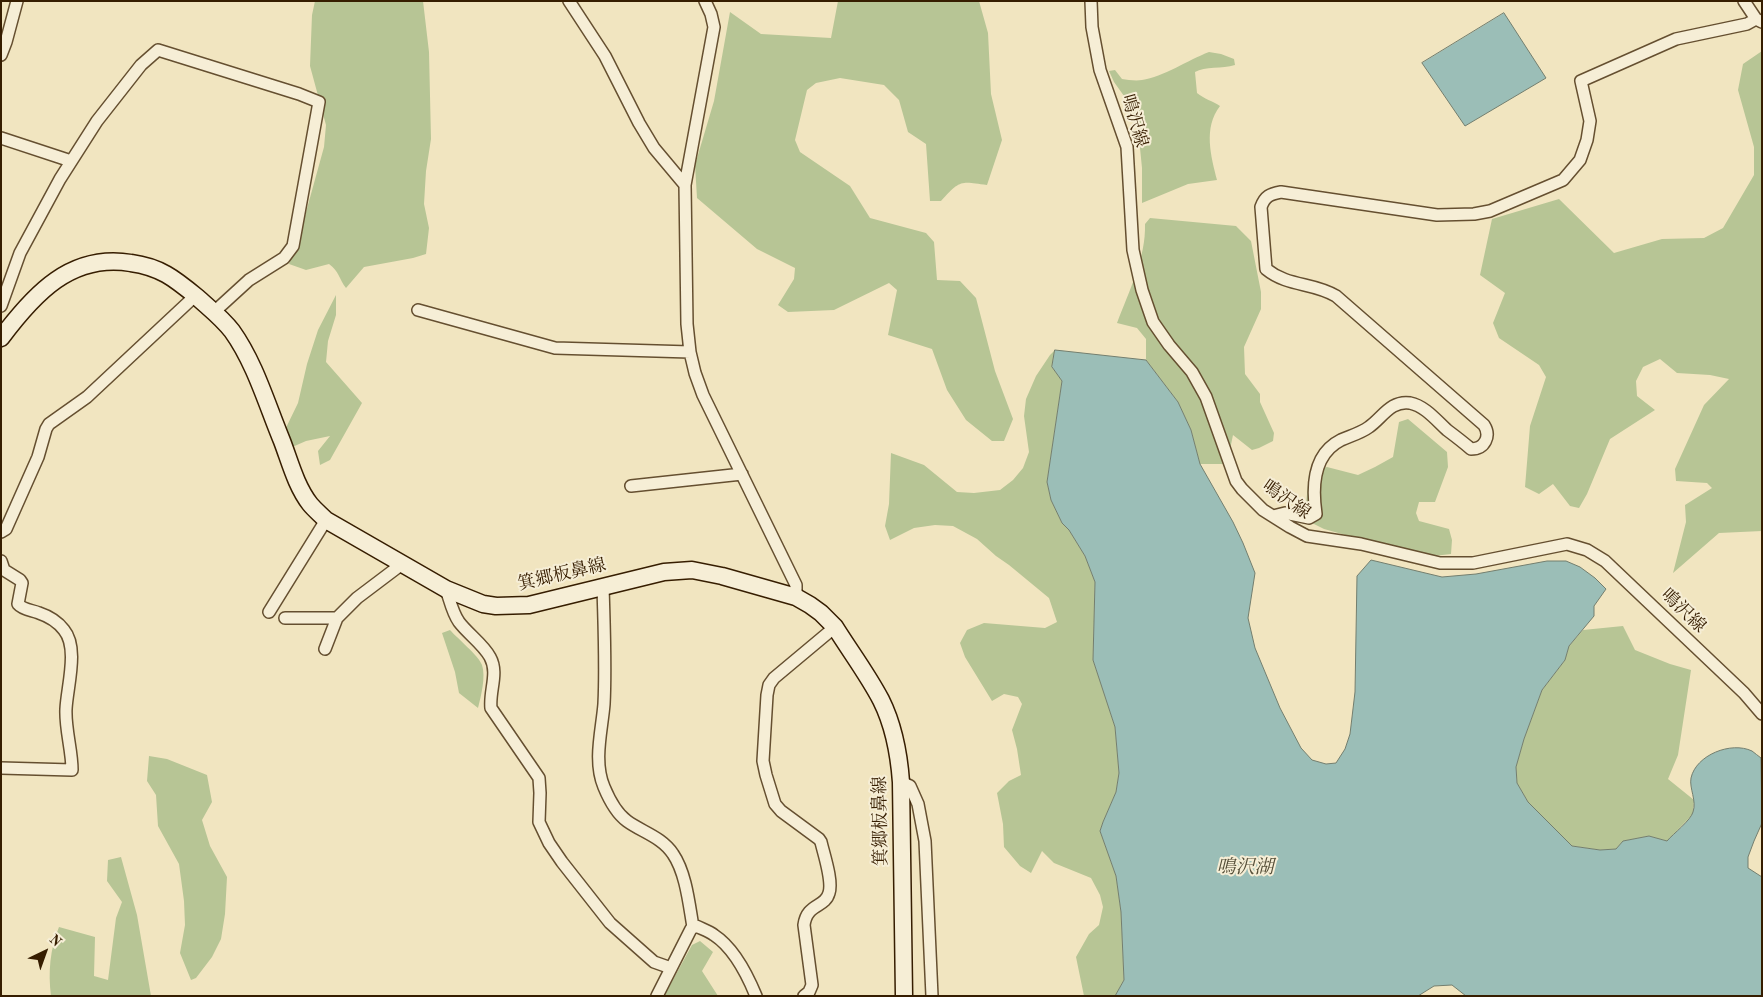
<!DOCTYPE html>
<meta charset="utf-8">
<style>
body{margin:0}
#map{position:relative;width:1763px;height:997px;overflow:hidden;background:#f1e5c0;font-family:"Old Standard TT",serif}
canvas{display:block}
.frame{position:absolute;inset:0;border:2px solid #361d00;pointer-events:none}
.north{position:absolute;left:20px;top:927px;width:50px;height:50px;-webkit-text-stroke:4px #f6eed6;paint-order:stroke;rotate:42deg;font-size:14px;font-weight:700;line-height:20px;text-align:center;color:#361d00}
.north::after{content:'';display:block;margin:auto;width:18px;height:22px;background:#361d00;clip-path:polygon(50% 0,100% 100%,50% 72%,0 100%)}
</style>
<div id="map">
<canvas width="1763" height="997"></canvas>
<div class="frame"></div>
<div class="north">N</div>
</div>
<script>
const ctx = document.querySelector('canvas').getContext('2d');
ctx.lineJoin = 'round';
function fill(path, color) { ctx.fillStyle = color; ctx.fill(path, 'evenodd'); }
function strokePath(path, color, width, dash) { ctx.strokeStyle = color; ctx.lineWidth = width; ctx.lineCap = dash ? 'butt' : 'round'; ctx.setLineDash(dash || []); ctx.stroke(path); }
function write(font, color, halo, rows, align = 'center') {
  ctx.font = font + ' "Old Standard TT","Noto Serif JP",serif'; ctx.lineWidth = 4; ctx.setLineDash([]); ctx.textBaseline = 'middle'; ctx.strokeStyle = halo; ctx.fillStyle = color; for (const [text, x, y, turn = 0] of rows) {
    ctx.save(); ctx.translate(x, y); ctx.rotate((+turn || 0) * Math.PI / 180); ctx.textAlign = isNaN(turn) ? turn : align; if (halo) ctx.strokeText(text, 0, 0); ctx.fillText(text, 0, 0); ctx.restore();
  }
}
fill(new Path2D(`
 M 315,1 L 423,1 L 429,52 L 431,139 L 426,171 L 424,204 L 429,228 L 426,254 L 413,258 L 364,267 L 346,288 C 339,279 339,271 329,264 L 306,270 L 289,264 L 303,223 L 324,147 L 326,125 L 310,66 L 312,15 Z
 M 838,1 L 979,1 L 988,33 L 991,94 L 1002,140 L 987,185 C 960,181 960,180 941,201 L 930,201 L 926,144 L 908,132 L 899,100 L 884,85 L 840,78 L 816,83 L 807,90 L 795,140 L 800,152 L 850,186 L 870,218 L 926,233 L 934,242 L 937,280 L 960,281 L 976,298 L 995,371 L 1013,419 L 1004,441 L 992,441 L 966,420 L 947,390 L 932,349 L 888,335 L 897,290 L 889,283 L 834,310 L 788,312 L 778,305 L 794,279 L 795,268 L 757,249 L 697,198 L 695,165 L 714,101 L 730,12 L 761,34 L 831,38 Z
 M 1762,51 L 1762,531 L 1719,533 L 1673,573 L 1686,522 L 1685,505 L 1712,488 L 1707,483 L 1676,481 L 1675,469 L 1704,405 L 1729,379 L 1710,375 L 1677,373 L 1660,359 L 1643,367 L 1636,381 L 1637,396 L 1655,410 L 1610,439 L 1587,494 L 1579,508 L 1570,506 L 1553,484 L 1539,494 L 1525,487 L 1530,426 L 1546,377 L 1539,365 L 1499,338 L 1493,323 L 1505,293 L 1480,275 L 1492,219 L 1559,199 L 1614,253 L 1662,239 L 1704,238 L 1723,228 L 1754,175 L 1754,147 L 1738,90 L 1743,64 Z
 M 1209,52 L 1221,54 L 1234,59 L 1235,65 C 1222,69 1205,66 1195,72 L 1197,93 C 1204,99 1213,101 1220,106 C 1203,128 1211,156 1217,180 L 1188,184 L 1142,203 L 1142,168 L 1138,128 L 1124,96 L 1114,82 L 1109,71 L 1115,70 L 1122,79 C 1128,80 1136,81 1142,80 C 1163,77 1188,60 1209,52 Z
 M 1150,218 L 1236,226 L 1251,241 L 1261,292 L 1261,309 L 1244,347 L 1245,374 L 1260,394 L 1260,402 L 1274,433 L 1273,441 L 1259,448 L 1252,450 L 1233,435 L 1228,459 L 1223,464 L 1200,464 L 1191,430 L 1178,402 L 1146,360 L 1146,339 L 1137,328 L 1117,323 C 1129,291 1146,258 1145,224 Z
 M 336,295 L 336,315 L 328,341 L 326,362 L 362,403 L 330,460 L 320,465 L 318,451 L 330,436 L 306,441 L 290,448 L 282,436 L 298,403 L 307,364 L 318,330 Z
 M 1055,350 L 1052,367 L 1062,381 L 1047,482 L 1051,500 L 1062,523 L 1069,530 L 1085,556 L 1095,582 L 1093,660 L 1115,727 L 1119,773 L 1116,792 L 1103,822 L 1100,831 L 1116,876 L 1121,912 L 1124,980 L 1115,996 L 1084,996 L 1076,957 L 1089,934 L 1099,925 L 1103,907 L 1100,895 L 1091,878 L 1054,863 L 1042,851 L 1031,873 L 1020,866 L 1004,847 L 1003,824 L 997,793 L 1009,781 L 1021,775 L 1017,749 L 1012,730 L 1022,704 L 1018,697 L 1004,694 L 992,701 L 965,657 L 960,643 L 967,630 L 984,623 L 1045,628 L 1057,622 L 1049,598 L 1009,565 L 996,556 L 977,539 L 953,526 L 935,525 L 914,528 L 890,540 L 885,526 L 889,504 L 891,453 L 924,465 L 957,492 L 974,493 L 1000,490 L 1013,480 L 1023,468 L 1029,452 L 1024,416 L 1026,399 L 1036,376 L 1050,355 Z
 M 1408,419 L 1447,452 L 1448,467 L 1435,502 L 1419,502 L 1416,513 L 1419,521 L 1449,529 L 1452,540 L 1451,554 L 1425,557 L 1324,529 L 1310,522 L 1305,515 L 1309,473 L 1327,467 L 1358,475 L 1375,467 L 1393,457 L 1399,422 Z
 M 1623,626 L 1635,650 L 1670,664 L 1691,670 L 1678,755 L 1668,779 L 1694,800 L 1693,814 L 1667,841 L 1649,836 L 1623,841 L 1616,849 L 1600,850 L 1572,846 L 1528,802 L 1517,783 L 1516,767 L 1524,739 L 1542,690 L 1565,660 L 1569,646 L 1583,630 Z
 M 450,630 C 457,638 479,656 482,665 C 486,677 481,696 478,708 L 459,693 L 455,672 L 442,633 Z
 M 149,756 L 167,759 L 207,775 L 212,802 L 202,820 L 210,846 L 227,877 L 225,914 L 221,939 L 212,957 L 196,978 L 191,980 L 180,953 L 185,925 L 184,901 L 179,864 L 158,826 L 156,795 L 147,781 Z
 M 121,857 L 137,915 L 151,996 L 51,996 C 48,972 50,949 59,927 L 95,937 L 94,976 L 108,980 L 116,918 L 122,902 L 107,881 L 108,860 Z
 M 700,941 L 713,952 L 702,971 L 718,996 L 664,996 L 692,945 Z`), '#b7c595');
const water = new Path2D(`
 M 1504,13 L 1546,78 L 1465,126 L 1422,63 Z
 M 1055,350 L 1146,360 L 1178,402 L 1191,430 L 1200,464 L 1233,522 L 1243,543 L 1255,573 L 1248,618 L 1255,648 L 1280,708 L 1301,748 L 1312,760 L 1326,764 L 1336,763 L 1345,749 L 1350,734 L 1355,692 L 1357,576 L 1371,560 L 1442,577 L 1476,574 L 1547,561 L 1566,561 L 1580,567 L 1595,578 L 1606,589 L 1594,606 L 1594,616 L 1569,646 L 1565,660 L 1542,690 L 1524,739 L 1516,767 L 1517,783 L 1528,802 L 1572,846 L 1600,850 L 1616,849 L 1623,841 L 1649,836 L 1667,841 C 1673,834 1691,820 1693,812 C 1697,801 1689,788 1691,778 C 1696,755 1731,741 1752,751 C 1755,753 1758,756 1761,758 L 1762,823 L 1754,841 L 1748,857 L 1748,868 L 1762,877 L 1762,996 L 1466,996 L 1452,985 L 1434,986 L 1418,996 L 1115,996 L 1124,980 L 1121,912 L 1116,876 L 1100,831 L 1103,822 L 1116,792 L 1119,773 L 1115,727 L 1093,660 L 1095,582 L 1085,556 L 1069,530 L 1062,523 L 1051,500 L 1047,482 L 1062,381 L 1052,367 Z`);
fill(water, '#9bbeb7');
strokePath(water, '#737e6e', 1);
const street = new Path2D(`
 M 569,1 L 605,56 L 639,123 L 654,148 L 685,185
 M 705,1 L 711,14 L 714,27 L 685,185 L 687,324 L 690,352 L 695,373 L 703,395 L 796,585 L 796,597
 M 1091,1 L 1092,27 L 1100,70 L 1127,147 L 1133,250 L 1142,290 L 1153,322 L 1169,345 L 1192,372 L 1206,397 L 1236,481 L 1242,489 L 1263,510 L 1290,527 L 1307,536 L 1361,544 L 1440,563 L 1473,563 L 1567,544 L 1587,550 L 1605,561 L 1744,693 L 1762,714
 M 1744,1 L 1756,19 L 1762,22
 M 1,55 L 6,42 L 17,1
 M 1,138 L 71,161
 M 1,306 L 20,253 L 60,179 L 97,121 L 141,65 L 158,50 L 299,94 L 319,102 L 293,246 L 284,258 L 249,280 L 214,312
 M 418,310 L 555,348 L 690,352
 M 631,486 L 742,474
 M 1273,516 L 1285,513 L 1309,518 L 1316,514 C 1312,487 1313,454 1341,440 C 1350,436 1361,433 1369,427 C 1382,418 1391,400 1410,403 C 1425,406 1436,420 1447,430 C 1455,436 1463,442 1471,449 C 1485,449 1491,436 1484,425 L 1336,296 C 1313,282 1288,287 1266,269 L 1261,207 C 1265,196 1270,194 1281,192 L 1437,215 L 1474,214 L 1490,211 L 1563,180 L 1580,160 L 1587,140 L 1590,121 L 1581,81 L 1676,39 L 1747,24 L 1756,19
 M 1,532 L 6,529 L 38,457 L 46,429 L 49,424 L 87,397 L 195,296
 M 1,561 L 4,570 L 20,580 L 22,583 L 18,604 C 23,610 32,610 39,613 C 48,616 58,622 64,630 C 79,648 67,687 66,709 C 65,729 72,750 72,770 L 1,768
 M 603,586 C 604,625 606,665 604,704 C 602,730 593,761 604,787 C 609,799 616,813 627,821 C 642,832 662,837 673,854 C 686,873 689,904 693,927
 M 446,589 C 450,600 452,612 459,622 C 468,634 483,644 490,657 C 499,673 489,691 491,708 L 539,778 L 540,793 L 539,822 L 549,843 L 562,862 L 610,923 L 654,962 L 671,968
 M 269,612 L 326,520
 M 285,618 L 337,618
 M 325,649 L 337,618 L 357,598 L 402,564
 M 901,782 L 910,786 L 918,804 L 925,841 L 932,996
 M 657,996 L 691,929 L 696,926 C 702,929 709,931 714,935 C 734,948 747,974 756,996
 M 804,996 L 809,992 L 812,985 L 804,925 C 807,903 825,908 829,893 C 833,881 824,855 821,842 L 819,839 L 781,811 L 775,804 L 766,775 L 763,761 L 767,695 L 769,685 L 774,678 L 835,627`);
const secondary = new Path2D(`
 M 1,338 C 34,294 71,253 131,263 C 160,267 174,278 197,297 C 209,308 222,318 232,331 C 255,363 267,405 282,441 C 290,462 296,486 310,504 C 314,509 320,514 326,520 L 446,589 L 483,604 L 496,606 L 529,605 L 664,572 L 692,570 L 722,576 L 796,597 L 810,605 L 821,613 L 835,627 C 850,651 868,675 881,700 C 894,726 899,754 901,782 L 904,996`);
strokePath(street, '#654f30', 14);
strokePath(secondary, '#361d00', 19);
strokePath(street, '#f6eed6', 11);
strokePath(secondary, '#f6eed6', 16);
write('18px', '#361d00', '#f6eed6', [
 ["鳴沢線",1134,121,74],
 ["鳴沢線",1286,500,35],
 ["箕郷板鼻線",562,575,-13],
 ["鳴沢線",1683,611,44],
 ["箕郷板鼻線",881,821,-91]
]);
write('italic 19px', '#544d37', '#f6eed6', [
 ["鳴沢湖",1245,868]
]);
</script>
